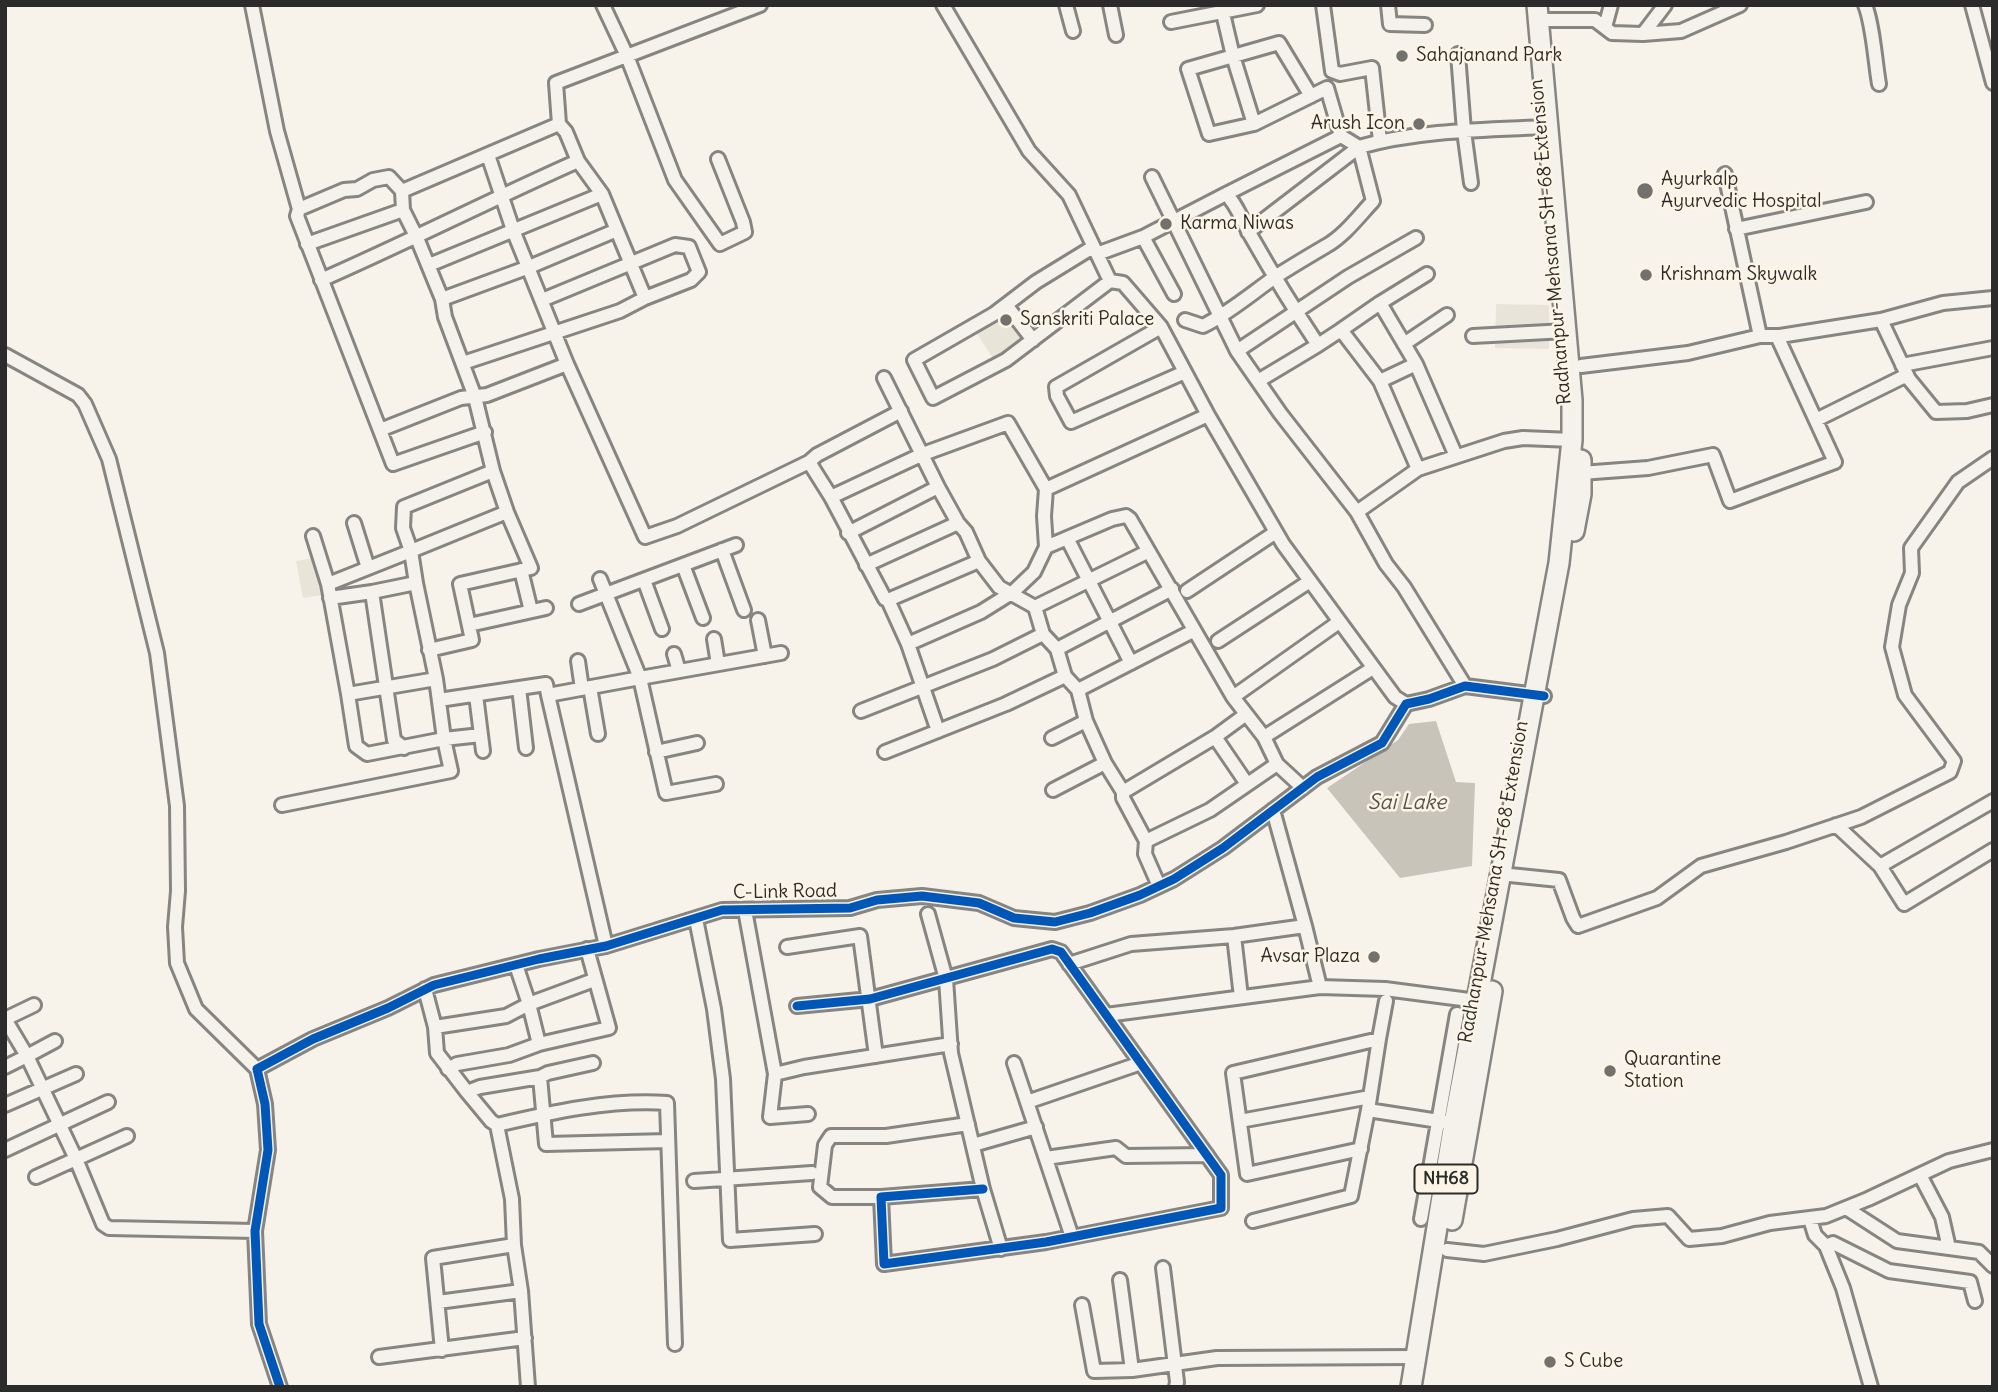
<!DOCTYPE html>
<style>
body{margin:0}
#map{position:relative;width:1998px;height:1392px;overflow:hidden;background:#f7f3ea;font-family:Delius,sans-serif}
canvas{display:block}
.frame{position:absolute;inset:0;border:7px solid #2b2b2b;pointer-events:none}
</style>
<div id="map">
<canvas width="1998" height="1392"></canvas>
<div class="frame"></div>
</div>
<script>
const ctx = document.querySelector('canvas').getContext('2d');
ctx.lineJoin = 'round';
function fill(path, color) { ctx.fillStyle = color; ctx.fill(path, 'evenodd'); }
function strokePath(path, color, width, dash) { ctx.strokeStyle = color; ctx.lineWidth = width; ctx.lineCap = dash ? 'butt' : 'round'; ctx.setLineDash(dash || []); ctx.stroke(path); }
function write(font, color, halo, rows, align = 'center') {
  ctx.font = font + ' Delius,sans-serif'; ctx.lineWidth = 5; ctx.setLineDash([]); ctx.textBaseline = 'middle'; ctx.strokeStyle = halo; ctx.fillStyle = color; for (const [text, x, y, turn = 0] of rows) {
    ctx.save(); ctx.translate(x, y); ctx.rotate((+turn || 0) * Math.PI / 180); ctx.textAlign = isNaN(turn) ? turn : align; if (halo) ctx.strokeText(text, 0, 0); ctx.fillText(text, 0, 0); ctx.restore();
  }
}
fill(new Path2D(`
 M 1496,304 L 1549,305 L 1549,349 L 1495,348 Z`), '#e9e4d9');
fill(new Path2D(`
 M 1004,313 L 1023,340 L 994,360 L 976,332 Z
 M 314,558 L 323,595 L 303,598 L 296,561 Z`), '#e9e4d8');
fill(new Path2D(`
 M 1436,721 L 1456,782 L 1475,783 L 1472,866 L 1400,878 L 1327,788 L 1398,740 L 1409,724 Z`), '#c8c4ba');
const minor = new Path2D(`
 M 252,5 L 277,131 L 299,209 L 297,216 L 393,464 L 485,432
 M 603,5 L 627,56 L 675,180 L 720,244 L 745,232 L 743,222 L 718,159
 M 943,5 L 1029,151 L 1069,195 L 1110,281 L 1123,283 L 1161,327 L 1208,415 L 1283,544 L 1395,697 L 1406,704
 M 1066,5 L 1073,31
 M 1110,5 L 1116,35
 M 1221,5 L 1233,56 L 1254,124
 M 1323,5 L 1332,71 L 1340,74 L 1372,68 L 1380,141
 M 1388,5 L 1390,24 L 1425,25
 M 1865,5 C 1873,24 1875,61 1879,84
 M 1972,5 L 1993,83
 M 1539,20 L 1595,20 L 1612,33 L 1643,34 L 1681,31 L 1740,5
 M 1171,22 L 1257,5
 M 1605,27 L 1611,5
 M 1643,34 L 1665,5
 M 1458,54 L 1464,131 L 1471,183
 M 1311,96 L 1279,43 L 1188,69 L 1209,134 L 1254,124 L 1327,88 L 1341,136
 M 488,155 L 513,230 L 567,364 L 645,537 L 677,526 L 809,462 L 817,455 L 901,411
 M 1725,174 L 1760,336
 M 1152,177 L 1237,351 L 1280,413 L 1357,512 L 1386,564 L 1404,587 L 1465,686
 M 402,191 L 559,124
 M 1226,194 L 1341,136 L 1359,147 L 1248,232
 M 299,209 L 344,190 L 357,189 L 373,180 L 389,177 L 402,191 L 403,210 L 417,238 L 442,299 L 445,317 L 475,397 L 493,471 L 507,512 L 531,568 L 460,584 L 472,640 L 429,650
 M 1736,229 L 1866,202
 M 1143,237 L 1174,294
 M 307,244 L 403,210
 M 1093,247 L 1036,282 L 994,314 L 914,360 L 933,398 L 1006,360 L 1110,281
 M 1097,254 L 1143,237 L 1226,194 C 1237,204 1243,223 1251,236 C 1272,273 1294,309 1318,345 L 1258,381
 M 429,265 L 602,194
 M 321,280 C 408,242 492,199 578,161
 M 645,298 L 602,194 L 578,161 L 566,132 L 559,124 L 556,83 L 760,5
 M 442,299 L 529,267 L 617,230
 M 1380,303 L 1427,274
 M 1006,305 L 1033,340
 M 1185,320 L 1203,326 C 1229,313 1251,294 1275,277 C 1292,266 1309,256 1326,246 C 1344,236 1359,216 1373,201 L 1359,147 C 1419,130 1485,130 1548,127
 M 1881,320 L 1909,379 L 1936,412 L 1967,411 L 1993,405
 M 1161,327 L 1056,387 L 1057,396 L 1071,422 L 1185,372
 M 1473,336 L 1566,331
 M 1404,344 L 1447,315
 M 1318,345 L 1341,330
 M 1237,351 L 1348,277 L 1416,238
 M 5,355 L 78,395 L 85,404 L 109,459 L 157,653 L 177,806 L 178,891 L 175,927 L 177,963 L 196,1009 L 257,1069
 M 463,363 L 620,311 L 645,298 L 691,280 L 699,272 L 689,247 L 675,245 L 542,300
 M 1416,364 L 1380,381 L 1418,469 L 1504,441 L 1523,438 L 1572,440
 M 1902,365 L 1993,348
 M 1581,366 L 1688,353 L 1760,336 L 1780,336 L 1881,320 L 1943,303 L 1993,298
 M 884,378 L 938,487 L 958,523 L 966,532 L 979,561 L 999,587 L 1035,607 L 1043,634 L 1057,649 L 1065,676 L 1078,690 L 1086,721 L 1105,763 L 1123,792 L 1123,798 L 1146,841 L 1145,854 L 1159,886
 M 1380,381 L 1341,330 L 1380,303 L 1416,364 L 1456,456
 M 1816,420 L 1907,375
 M 380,430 L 461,398 L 487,395 L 567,364
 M 809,462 L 831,497 L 885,599 L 888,600 L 908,644 L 938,731
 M 493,471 L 404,507 L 403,528 L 411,551 L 507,512
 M 1581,473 L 1648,468 L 1713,455 L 1730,501 L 1835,462 L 1777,336
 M 1046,489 L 1208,415
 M 831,497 L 923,454 L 1008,423 L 1046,489 L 1044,516 L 1046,547 L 1034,572 L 1013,592 L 981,612 L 908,644
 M 1357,512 L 1418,469
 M 354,523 L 368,568
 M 848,533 L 938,487
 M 313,536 L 328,584 L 411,551 L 416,583 L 372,592
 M 1067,538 L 1131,663
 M 1046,547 L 1112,519 L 1126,516 L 1130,519 L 1233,697 L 1264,737 L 1277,764 L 1303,788
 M 722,550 L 744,610
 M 683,565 L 703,618
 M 866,565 L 958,523
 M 521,570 L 531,611
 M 644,580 L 662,629
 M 416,583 L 436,679
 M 328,584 L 348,694 L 436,679 L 444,739 L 481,735
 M 1187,591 L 1276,532
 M 330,598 L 372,592 L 394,740 L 404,748
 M 888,600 L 979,561
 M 579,604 L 736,545
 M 1035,607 L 1147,552
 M 758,620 L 765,656
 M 469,625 L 546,608
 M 714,639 L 718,664
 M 1218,641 L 1310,581
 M 1057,649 L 1172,589
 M 674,654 L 679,671
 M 578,661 L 582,689
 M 590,687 L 598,734
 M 519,688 L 526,748
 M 1078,690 L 1193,631
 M 476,695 L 483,751
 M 548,695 L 606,946
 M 1233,697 L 1339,622
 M 439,700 L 546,684 L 548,695 L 640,678 L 600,579
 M 861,711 L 993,659 L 1043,634
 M 1215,737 L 1247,784
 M 1264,737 L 1373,668
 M 1052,738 L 1086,721
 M 656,752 L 697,743
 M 885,752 L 1006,704 L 1065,676
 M 716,784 L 666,793 L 640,678 L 781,653
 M 1053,790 L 1105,763
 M 1123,792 L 1215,737 L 1245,715
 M 1993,801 L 1880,866 L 1904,904 L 1993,850
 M 282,805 L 451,771 L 444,739 L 367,754 L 356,746 L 348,694
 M 1273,810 L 1305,926
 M 1836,825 L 1880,866
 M 1146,841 L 1210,810 L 1277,764
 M 1500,874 L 1559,880 L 1573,918 L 1578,926 L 1657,898 L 1701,866 L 1786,842 L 1861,817 L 1950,772 L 1954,761 L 1905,695 L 1892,647 L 1899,605 L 1912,573 L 1911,548 L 1958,482 L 1993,458
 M 745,910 L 775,1074 L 804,1067 L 951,1044
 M 928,914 L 946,979 L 951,1053 L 983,1189 L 1001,1249
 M 696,919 L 714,1009 L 723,1079 L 730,1240 L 815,1234
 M 1234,936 L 1241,997
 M 787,947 L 860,936 L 876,1056
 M 1069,964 L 1131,944 L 1234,936 L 1305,926 L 1320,987 L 1385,989 L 1477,1001
 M 516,965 L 529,1004 L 539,1044
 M 425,989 L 435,1027 L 437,1053 L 467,1092 L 491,1121 L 497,1125 L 512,1199 L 514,1245 L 521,1291 L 528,1387
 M 797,1006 L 870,999 L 1052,949 L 1061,952 L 1221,1175 L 1221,1208 L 1046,1242 L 884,1264 L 881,1197 L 983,1189
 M 1106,1015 L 1320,987
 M 5,1019 L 27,1056 L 55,1041
 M 5,1019 L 34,1005
 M 435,1027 L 506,1016 L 529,1004 L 594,980
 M 1379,1039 L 1386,1001
 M 1014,1063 L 1072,1237
 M 5,1067 L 27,1056 L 76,1159 L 103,1224 L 109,1228 L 255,1231
 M 448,1069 L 457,1064 L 509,1055 L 539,1044 L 609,1028 L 587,949
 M 775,1074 L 770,1117 L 808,1114
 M 540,1077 L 546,1144 L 668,1141
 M 467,1092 L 480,1087 L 540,1077 L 548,1073 L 593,1063
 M 1027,1102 L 1141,1063
 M 5,1105 L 76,1074
 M 1240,1121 L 1370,1097
 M 497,1125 C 552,1112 611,1099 667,1103 L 675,1344
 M 973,1145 L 1036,1127
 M 1361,1149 L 1247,1174 L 1233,1073 L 1379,1039 L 1368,1110
 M 5,1150 L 108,1102
 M 1046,1158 L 1116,1148 L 1126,1156 L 1207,1155
 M 1920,1175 L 1942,1217 L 1949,1248
 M 36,1177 L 127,1136
 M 694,1181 L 812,1173
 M 881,1197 L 832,1197 L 820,1187 L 825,1145 L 831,1136 L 886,1136 L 968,1124
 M 1846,1208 L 1897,1241 L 1979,1252 L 1993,1266
 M 1421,1219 L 1457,1014
 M 1810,1219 L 1815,1235 L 1826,1246 L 1843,1288 L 1871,1387
 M 1253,1221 L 1351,1196 L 1368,1110 L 1458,1124
 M 1826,1246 L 1833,1243 L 1889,1271 L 1970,1282 L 1975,1301
 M 1447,1250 L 1484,1254 L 1557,1239 L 1633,1219 L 1668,1216 L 1689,1239 L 1722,1236 L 1770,1223 L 1826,1216 L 1868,1199 L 1949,1161 L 1993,1150
 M 1163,1268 L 1177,1382 L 1176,1387
 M 1120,1280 L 1132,1370
 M 438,1302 L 521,1291
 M 1082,1305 L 1094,1371 L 1132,1370 L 1217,1358 L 1417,1357
 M 442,1350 L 433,1258 L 514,1245
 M 379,1357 L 525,1338
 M 280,1387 L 259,1324 L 255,1231 L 268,1150 L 265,1104 L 257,1069 L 313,1039 L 388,1008 L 434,985 L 539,959 L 606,946 L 722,910 L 850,908 L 877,900 L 922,896 L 979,903 L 1014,918 L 1055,922 L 1090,913 L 1140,895 L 1174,879 L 1223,848 L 1317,777 L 1382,743 L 1406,704 L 1429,699 L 1465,686 L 1544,696`);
const highway = new Path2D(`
 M 1574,531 L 1581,494 L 1581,460
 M 1452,1220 L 1492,991
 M 1411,1387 L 1454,1123 L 1559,563 L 1572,440 L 1572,400 L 1537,5`);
strokePath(minor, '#878581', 18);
strokePath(highway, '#878581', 24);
strokePath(minor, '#f5f2ec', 12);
strokePath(highway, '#f5f2ec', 19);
strokePath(new Path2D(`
 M 797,1006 L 870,999 L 1052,949 L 1061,952 L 1221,1175 L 1221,1208 L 1046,1242 L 884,1264 L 881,1197 L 983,1189
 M 280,1387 L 259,1324 L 255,1231 L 268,1150 L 265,1104 L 257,1069 L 313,1039 L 388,1008 L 434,985 L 539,959 L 606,946 L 722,910 L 850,908 L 877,900 L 922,896 L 979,903 L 1014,918 L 1055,922 L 1090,913 L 1140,895 L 1174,879 L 1223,848 L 1317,777 L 1382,743 L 1406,704 L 1429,699 L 1465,686 L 1544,696`), '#0057b8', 9);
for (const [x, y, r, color] of [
 [1402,56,7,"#72716e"],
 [1419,124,7,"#72716e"],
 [1645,191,9,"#72716e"],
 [1166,224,7,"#72716e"],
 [1646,275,7,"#72716e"],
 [1006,320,7,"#72716e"],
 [1374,957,7,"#72716e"],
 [1610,1071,7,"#72716e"],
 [1550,1362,7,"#72716e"]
]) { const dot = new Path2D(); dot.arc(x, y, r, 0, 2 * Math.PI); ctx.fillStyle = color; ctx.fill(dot); strokePath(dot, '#fcf5e5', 2.5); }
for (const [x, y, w] of [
 [1446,1179,63]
]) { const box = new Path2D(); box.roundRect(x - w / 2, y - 14.5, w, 29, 5); ctx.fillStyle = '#fcf5e5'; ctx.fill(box); strokePath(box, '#2b2b2b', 2); }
write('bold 18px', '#2b2b2b', null, [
 ["NH68",1446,1179]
]);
write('19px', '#2b2b2b', '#fcf5e5', [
 ["Sahajanand Park",1416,56],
 ["Arush Icon",1405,124,"right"],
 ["Ayurkalp",1661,180],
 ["Ayurvedic Hospital",1661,202],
 ["Karma Niwas",1180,224],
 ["Krishnam Skywalk",1660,275],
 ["Sanskriti Palace",1020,320],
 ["Avsar Plaza",1360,957,"right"],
 ["Quarantine",1624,1060],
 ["Station",1624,1082],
 ["S Cube",1564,1362]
], 'left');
write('19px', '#2b2b2b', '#fcf5e5', [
 ["Radhanpur-Mehsana SH-68 Extension",1551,242,-95],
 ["Radhanpur-Mehsana SH-68 Extension",1494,882,-80],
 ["C-Link Road",785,892,-1]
]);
write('italic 21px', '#545350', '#fcf5e5', [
 ["Sai Lake",1407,803]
]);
</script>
